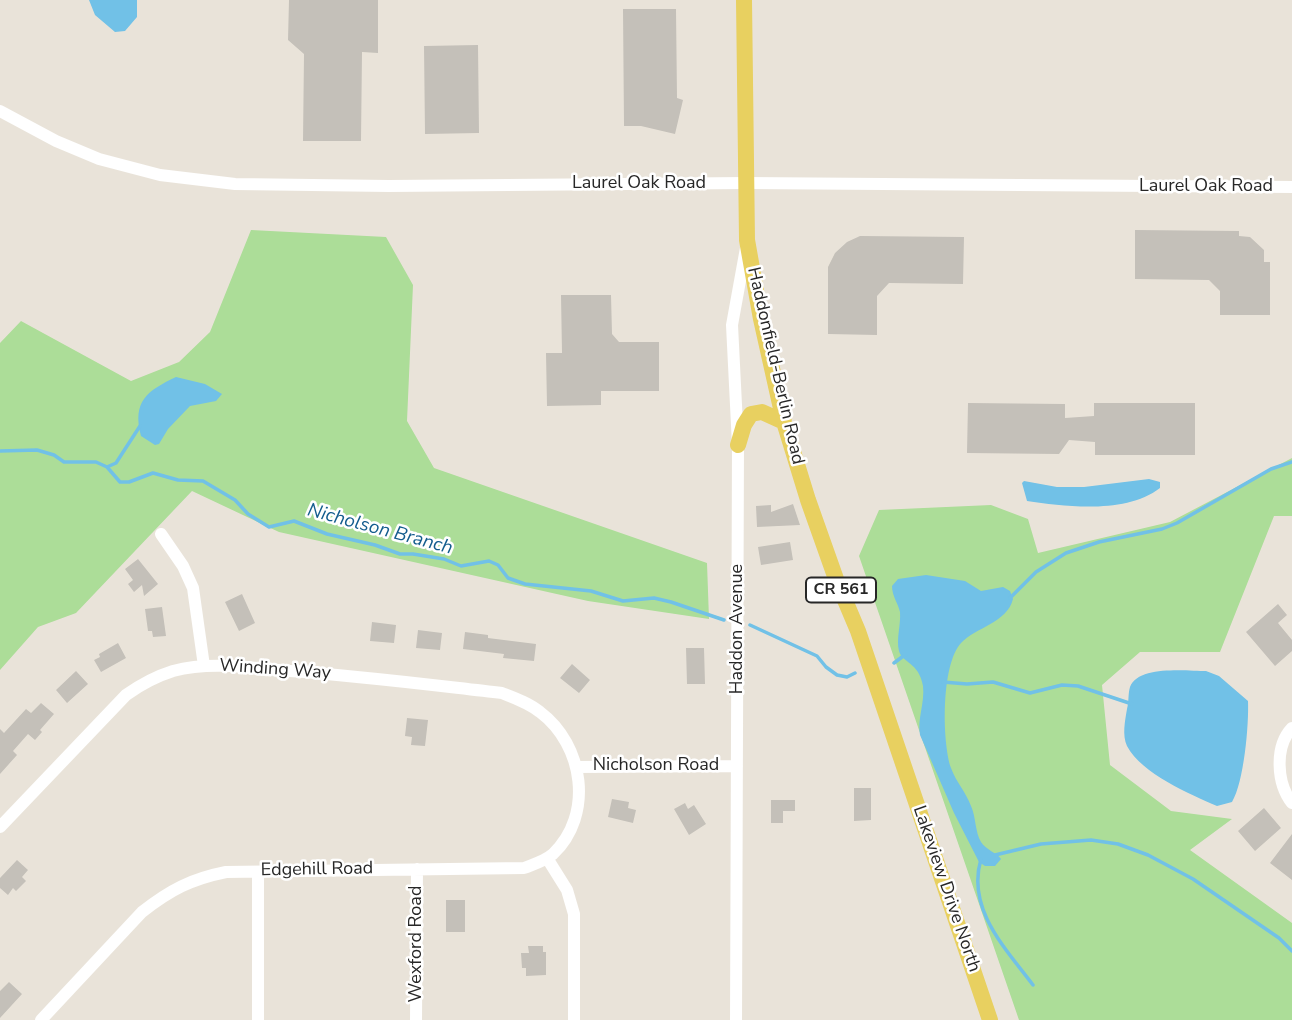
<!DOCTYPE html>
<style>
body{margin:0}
canvas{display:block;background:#e9e3d9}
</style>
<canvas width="1292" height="1020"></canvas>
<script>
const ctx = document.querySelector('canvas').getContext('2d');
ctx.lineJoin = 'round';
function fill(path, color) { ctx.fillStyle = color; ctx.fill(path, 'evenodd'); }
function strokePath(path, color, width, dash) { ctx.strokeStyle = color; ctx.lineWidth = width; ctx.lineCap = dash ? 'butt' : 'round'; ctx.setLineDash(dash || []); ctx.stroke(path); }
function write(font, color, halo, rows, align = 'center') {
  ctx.font = font + ' "Nunito Sans",sans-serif'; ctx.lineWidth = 5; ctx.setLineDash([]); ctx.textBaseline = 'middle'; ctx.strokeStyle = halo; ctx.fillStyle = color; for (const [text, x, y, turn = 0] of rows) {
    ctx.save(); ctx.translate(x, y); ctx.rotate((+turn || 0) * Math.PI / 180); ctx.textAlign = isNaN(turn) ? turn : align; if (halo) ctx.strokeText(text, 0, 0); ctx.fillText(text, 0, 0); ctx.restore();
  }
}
fill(new Path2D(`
 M 251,230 L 386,237 L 413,285 L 407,421 L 434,468 L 707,563 L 709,619 L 588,601 L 279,532 L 192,491 L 76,613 L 38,627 L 0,670 L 0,343 L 21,321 L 131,381 L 179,362 L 210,332 Z
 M 1292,458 L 1292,516 L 1274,516 L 1220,652 L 1140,652 L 1102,685 L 1110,765 L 1171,811 L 1232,819 L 1190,850 L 1292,923 L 1292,1020 L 1019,1020 L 859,556 L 879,510 L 991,505 L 1028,519 L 1038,553 L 1170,522 Z`), '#acdd98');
fill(new Path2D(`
 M 89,0 L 137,0 L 137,17 L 125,31 L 115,32 L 95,15 Z
 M 176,377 L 205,384 L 222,394 L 216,401 L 190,406 L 168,429 L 159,444 L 155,445 L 141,436 C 132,401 147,391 176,377 Z
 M 1149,479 L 1160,482 L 1160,488 C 1126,514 1067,507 1027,501 L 1022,483 L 1024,481 L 1057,487 L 1084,487 Z
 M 926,575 L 965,581 L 981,591 L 1003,587 L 1010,591 L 1013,599 C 1007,623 976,627 961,643 C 941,665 942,741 951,768 C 956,782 966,792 971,806 C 976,817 975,832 981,842 C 986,850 996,852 1001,859 L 995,866 L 985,866 L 979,862 L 954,813 L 920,735 C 917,719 925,703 923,686 C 919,662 902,663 899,651 C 896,639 901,625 900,612 C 898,603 892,596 892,586 L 898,579 Z
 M 1206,671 L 1219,676 L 1248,701 C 1249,725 1244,782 1232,802 L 1217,806 C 1190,794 1142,774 1127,746 C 1122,735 1125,721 1127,709 C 1129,702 1128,693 1130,687 C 1138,665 1187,671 1206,671 Z`), '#71c1e7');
strokePath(new Path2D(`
 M 0,451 L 37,450 L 54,455 L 64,462 L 96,462 L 107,467 L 120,482 L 129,482 L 153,473 L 178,480 L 203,481 L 235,500 L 248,514 L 269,527 L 294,521 L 327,534 L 375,545 L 400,554 L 413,554 L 444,559 L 461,566 L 489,561 L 498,565 L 508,578 L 525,584 L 591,591 L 623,601 L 654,598 L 671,602 L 724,620
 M 107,467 L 116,463 L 140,426
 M 1010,598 L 1036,572 L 1066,553 L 1099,542 L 1162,529 L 1177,523 L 1271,469 L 1292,462
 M 750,625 L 817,656 L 826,667 L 837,675 L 847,677 L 855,673
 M 894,663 L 906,654
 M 943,682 L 967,684 L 993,682 L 1030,693 L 1062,685 L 1078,686 L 1132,704
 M 995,855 L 1041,844 L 1091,840 L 1118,844 L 1148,855 L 1193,879 L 1279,938 L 1292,951
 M 981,859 C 966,909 1006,949 1033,985`), '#71c1e7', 3.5);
fill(new Path2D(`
 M 289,0 L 378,0 L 378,53 L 362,52 L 361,141 L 303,141 L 304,54 L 288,40 Z
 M 623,9 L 676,9 L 677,98 L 683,100 L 675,134 L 641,126 L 624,126 Z
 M 478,45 L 479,133 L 425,134 L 424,46 Z
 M 1135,230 L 1239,231 L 1239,236 L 1250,237 L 1264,250 L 1264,262 L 1270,262 L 1270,315 L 1220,315 L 1220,291 L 1209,280 L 1135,279 Z
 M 860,236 L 964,237 L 963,284 L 889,283 L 877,296 L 877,335 L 828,334 L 828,267 L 835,253 L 847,242 Z
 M 561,295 L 611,295 L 612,334 L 619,342 L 659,342 L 659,391 L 601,391 L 601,405 L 547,406 L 546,353 L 562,353 Z
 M 968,403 L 1065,404 L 1065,418 L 1094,416 L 1094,403 L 1195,403 L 1195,455 L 1095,455 L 1095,442 L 1069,440 L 1059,454 L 967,453 Z
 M 793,504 L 800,525 L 757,527 L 756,506 L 771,505 L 771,512 Z
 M 790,542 L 793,560 L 761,565 L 758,547 Z
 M 138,559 L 158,584 L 144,596 L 142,585 L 134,592 L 128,584 L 133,580 L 125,569 Z
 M 242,594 L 255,623 L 239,631 L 225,602 Z
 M 1278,604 L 1287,615 L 1278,623 L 1292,640 L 1292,651 L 1275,666 L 1246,632 Z
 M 162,607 L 166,636 L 153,637 L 152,631 L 148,631 L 145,609 Z
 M 372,622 L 396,625 L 394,643 L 370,641 Z
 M 418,630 L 442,633 L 440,650 L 416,648 Z
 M 465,632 L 488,635 L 488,638 L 536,644 L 534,661 L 503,658 L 504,654 L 463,649 Z
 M 118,643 L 126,658 L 101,672 L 94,660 L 100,657 L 99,654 Z
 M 686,648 L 704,648 L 705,684 L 687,684 Z
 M 572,664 L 590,680 L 579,693 L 560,678 Z
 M 76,671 L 88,684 L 67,703 L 56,690 Z
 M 41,703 L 54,714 L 40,730 L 42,732 L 35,740 L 28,734 L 13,751 L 17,755 L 0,774 L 0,729 L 4,733 L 26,709 L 31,713 Z
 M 407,718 L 428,720 L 425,746 L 411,745 L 412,737 L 405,736 Z
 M 854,788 L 871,788 L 871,820 L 854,821 Z
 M 612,799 L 629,802 L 628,808 L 636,810 L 633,823 L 608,817 Z
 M 771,800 L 795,800 L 795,811 L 783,811 L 783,823 L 771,823 Z
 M 685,803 L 688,809 L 694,805 L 706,824 L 689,835 L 674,809 Z
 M 1264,808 L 1281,828 L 1255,851 L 1238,831 Z
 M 1292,834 L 1292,880 L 1270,863 Z
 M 17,860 L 28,870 L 22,877 L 26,881 L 16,891 L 13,888 L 8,895 L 0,888 L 0,878 Z
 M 446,900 L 465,900 L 465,932 L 446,932 Z
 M 528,946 L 543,946 L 543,952 L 546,952 L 546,975 L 526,976 L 526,968 L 522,968 L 521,953 L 529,953 Z
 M 9,982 L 22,994 L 0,1018 L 0,991 Z`), '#c4c0b9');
strokePath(new Path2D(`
 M 0,111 L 56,141 L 99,159 L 160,175 L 235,184 L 389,186 L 746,183 L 1292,187
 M 161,534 L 183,566 L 193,588 L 204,666
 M 1292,728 C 1274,747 1277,784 1292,803
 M 576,767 L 737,766
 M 0,827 L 126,695 C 140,685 157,676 173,671 C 211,661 252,668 290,671 C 361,676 431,685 502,693 C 515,698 529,703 540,712 C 584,745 594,815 553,854 C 545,861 534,864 524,868 L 226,872 C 191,879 170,890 142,912 L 41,1020
 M 547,858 L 567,890 L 574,914 L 574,1020
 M 258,1020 L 258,872
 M 416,1020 L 417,869
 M 736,1020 L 738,445 L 732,325 L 746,248`), '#fff', 12);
strokePath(new Path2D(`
 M 744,0 L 747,240 L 761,319 L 784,422 L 808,500 L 836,579 L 858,631 L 990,1020
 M 738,445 L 744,425 L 751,414 L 762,412 L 784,422`), '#e8d060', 16);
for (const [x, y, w] of [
 [841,590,70]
]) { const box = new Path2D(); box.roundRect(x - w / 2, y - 12.5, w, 25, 5); ctx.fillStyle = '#fff'; ctx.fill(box); strokePath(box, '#272727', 2); }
write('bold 16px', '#272727', null, [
 ["CR 561",841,590]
]);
write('18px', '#272727', '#fff', [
 ["Laurel Oak Road",639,184],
 ["Laurel Oak Road",1206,187],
 ["Haddonfield-Berlin Road",775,366,77],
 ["Haddon Avenue",738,629,-90],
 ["Winding Way",275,670,4],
 ["Nicholson Road",656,766],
 ["Edgehill Road",317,870,-1],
 ["Lakeview Drive North",946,889,71],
 ["Wexford Road",417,944,-90]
]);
write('italic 19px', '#145d8e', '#fff', [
 ["Nicholson Branch",380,530,15]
]);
</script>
